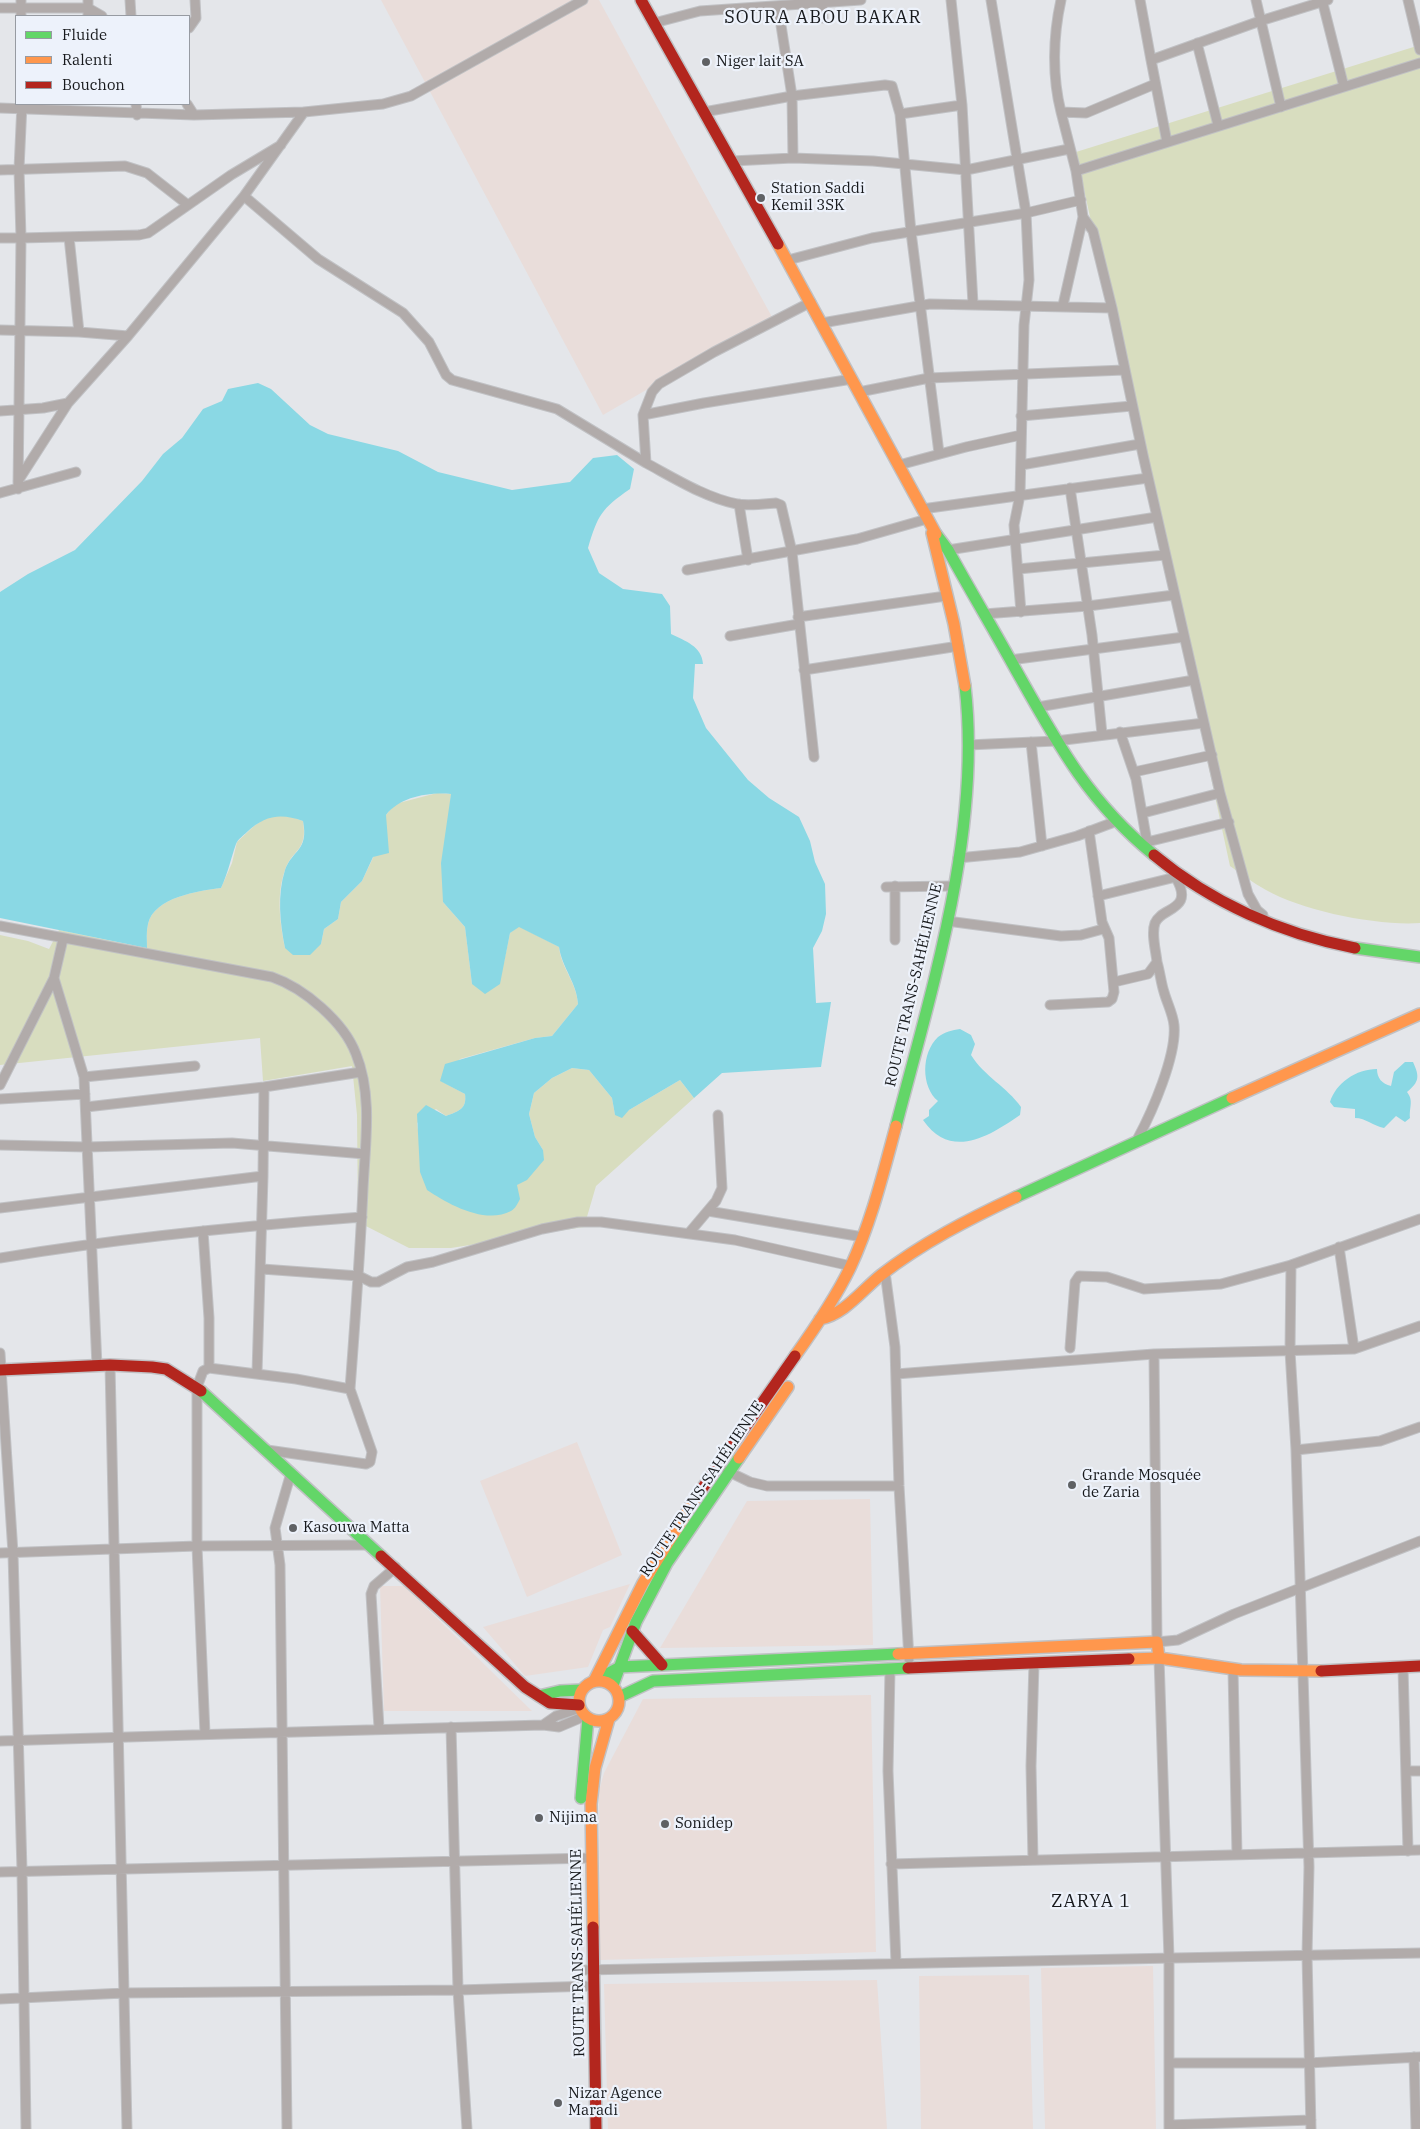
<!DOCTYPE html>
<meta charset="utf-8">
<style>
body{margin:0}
#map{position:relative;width:1420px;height:2129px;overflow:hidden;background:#e4e6ea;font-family:"IBM Plex Serif",serif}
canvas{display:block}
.legend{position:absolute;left:15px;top:15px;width:175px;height:90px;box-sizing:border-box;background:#edf2fb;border:1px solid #979ba2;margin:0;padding:6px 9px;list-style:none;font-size:15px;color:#17191c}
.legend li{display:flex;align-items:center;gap:10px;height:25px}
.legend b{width:25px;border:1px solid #979ba2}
</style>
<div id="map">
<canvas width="1420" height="2129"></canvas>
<ul class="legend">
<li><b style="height:6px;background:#63d668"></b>Fluide</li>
<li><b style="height:6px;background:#ff974d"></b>Ralenti</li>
<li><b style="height:6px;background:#b3261e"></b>Bouchon</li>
</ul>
</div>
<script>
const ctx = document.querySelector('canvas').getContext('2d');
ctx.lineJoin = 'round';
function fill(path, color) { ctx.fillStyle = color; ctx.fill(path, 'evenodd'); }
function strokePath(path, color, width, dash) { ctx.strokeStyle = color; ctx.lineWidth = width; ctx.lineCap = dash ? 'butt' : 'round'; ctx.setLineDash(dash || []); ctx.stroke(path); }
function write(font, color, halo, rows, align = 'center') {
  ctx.font = font + ' "IBM Plex Serif",serif'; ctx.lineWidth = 4.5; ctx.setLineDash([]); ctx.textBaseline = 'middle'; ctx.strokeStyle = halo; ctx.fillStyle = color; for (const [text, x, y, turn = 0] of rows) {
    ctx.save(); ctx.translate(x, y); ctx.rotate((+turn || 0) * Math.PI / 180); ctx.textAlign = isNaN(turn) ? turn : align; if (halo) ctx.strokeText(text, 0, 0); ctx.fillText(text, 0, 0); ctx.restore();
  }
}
fill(new Path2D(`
 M 381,0 L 599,0 L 772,317 L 603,415 Z
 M 577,1442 L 622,1555 L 527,1597 L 480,1481 Z
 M 870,1499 L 873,1645 L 660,1648 L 747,1501 Z
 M 630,1584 L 610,1627 L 603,1630 L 588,1667 L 525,1676 L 483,1627 Z
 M 380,1586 L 404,1586 L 532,1711 L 384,1711 Z
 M 871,1695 L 876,1952 L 600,1960 L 599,1791 L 604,1773 L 643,1699 Z
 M 1153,1966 L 1156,2129 L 1045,2129 L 1041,1968 Z
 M 1029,1975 L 1033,2129 L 921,2129 L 919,1976 Z
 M 877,1980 L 887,2129 L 608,2129 L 604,1984 Z`), '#e9ddda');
fill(new Path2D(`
 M 1420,45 L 1420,923 C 1377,926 1303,911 1266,890 C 1253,883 1242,874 1230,866 L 1076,152 Z
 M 437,793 L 451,794 L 443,902 L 465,927 L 472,984 L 504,962 L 510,933 L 519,926 L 559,947 C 561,968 577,983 578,1004 L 552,1036 L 535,1038 L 460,1059 L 441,1081 L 465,1094 C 467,1109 459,1111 446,1116 L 436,1109 L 417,1123 L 419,1137 L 517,1185 L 543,1150 L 535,1137 L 529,1114 L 534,1093 L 552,1078 L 572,1068 L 589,1070 L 612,1098 L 615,1115 L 629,1110 L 680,1080 L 694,1098 L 596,1186 L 584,1227 L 451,1248 L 409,1248 L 358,1222 L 357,1115 L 352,1066 L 263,1081 L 260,1038 L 0,1065 L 0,935 L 28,941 L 49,949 L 59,930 L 147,948 C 147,940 146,932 148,924 C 154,897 199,891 221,888 L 232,863 L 237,842 L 254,826 L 267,817 L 286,815 L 303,821 C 308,852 292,849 285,870 C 276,895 280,923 285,948 L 321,944 L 324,929 L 338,919 L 341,902 L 362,881 L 386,830 L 386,815 L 395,804 Z`), '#d8ddbf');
fill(new Path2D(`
 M 258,383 L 271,389 L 310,425 L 328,434 L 398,451 L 438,472 L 512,490 L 570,482 L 593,458 L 617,455 L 634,469 L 630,489 C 601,509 598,515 588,548 L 599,573 L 623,589 L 662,594 L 670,606 L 671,634 C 685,641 702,646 703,664 L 695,664 L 693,698 L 706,728 L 748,780 L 769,798 L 799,817 L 810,841 L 815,862 L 825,884 L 826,914 L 822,931 L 813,948 L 816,1003 L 831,1002 L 821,1067 L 722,1073 L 694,1098 L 680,1080 L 629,1110 L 622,1118 L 615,1115 L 612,1098 L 589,1070 L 572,1068 L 552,1078 L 534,1093 L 529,1114 L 535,1137 L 543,1150 L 544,1160 L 527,1180 L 517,1185 L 520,1199 C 518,1203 515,1209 511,1211 C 485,1225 448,1204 427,1190 L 420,1172 L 417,1114 L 426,1105 L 446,1116 C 459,1111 467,1109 465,1094 L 440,1081 L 445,1064 L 535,1038 L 552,1036 L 578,1004 C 577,983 562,968 559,947 L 519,927 L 510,933 L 500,984 L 485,994 L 472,984 L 465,927 L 443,902 L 441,863 L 451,794 C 428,792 400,797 386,815 L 389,853 L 373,857 L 362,881 L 341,902 L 338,919 L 324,929 L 321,944 L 310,955 L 293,955 L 285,948 C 280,923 277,895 285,870 C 292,850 309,851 303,821 C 281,813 265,815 247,832 C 243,836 238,839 236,844 C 231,858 228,873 221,888 C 199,891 154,897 148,924 C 146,932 147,940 147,948 L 0,918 L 0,592 L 28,574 L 75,550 L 142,481 L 163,454 L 182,438 L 203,409 L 222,401 L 228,389 Z
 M 960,1029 L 971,1035 L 975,1044 L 971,1055 C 984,1076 1007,1087 1021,1107 L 1020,1115 C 988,1137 951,1160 923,1120 L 929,1116 L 929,1110 L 938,1101 C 921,1087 921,1053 938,1037 C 945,1032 952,1030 960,1029 Z
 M 1405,1062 L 1413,1062 C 1420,1077 1419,1082 1407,1092 C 1414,1101 1409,1107 1410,1118 L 1405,1122 L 1396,1116 L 1384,1128 C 1373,1126 1366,1118 1355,1118 L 1355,1109 L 1334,1107 L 1330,1102 C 1336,1083 1356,1069 1377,1069 C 1377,1078 1382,1084 1391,1086 L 1394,1072 Z`), '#8ad8e4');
const street = new Path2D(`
 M 21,0 L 21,8 L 88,8 L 102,16
 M 88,0 L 88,16
 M 130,0 L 131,16
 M 951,0 L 962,105 L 973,304
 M 991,0 L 1026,213 L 1029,280 L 1024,325 L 1020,495 L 1014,525 L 1021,612
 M 1061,0 C 1053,36 1052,77 1061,112
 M 1140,0 L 1151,60
 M 1256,0 L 1281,107
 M 1322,0 L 1344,87
 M 1408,0 L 1420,50
 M 822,3 L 823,18
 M 778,6 L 792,96 L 793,158
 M 0,8 L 21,8 L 21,16
 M 654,23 L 700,11 L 861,0
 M 189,28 L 196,18 L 195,0
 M 1197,43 L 1218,125
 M 136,104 L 137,115
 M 187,104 L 194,115
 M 0,108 L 194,115 L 304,112 L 383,104 L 411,96 L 583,0
 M 704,112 L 792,96 L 885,85 L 892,86 L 900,114 L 911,232 L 939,453
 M 900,114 L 962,105
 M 1167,142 L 1151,60 L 1260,21 L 1328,0
 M 732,161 L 793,158 L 873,161 L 966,170 L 1069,149
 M 0,170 L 125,166 L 147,173 L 188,205
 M 1076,171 L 1420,63
 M 244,196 L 318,259 L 403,313 L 429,342 L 446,375 L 452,380 L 557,409 L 646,463
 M 1083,217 L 1093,231 L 1112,308 L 1143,455 L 1220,793 L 1248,894 L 1257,910 L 1263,915
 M 69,237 L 79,332
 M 0,238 L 21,238 L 19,169 L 22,104
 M 788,260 L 872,238 L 1026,213 L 1081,200
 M 811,302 L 714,352 L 659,384 L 652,392 L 643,415 L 704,403 L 852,379
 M 1063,305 L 1083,217 L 1076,171 L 1061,112 L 1086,113 L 1155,84
 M 822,323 L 930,304 L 1112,308
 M 0,330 L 79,332 L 128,336
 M 859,392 L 929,378 L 1124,370
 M 0,411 L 43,408 L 68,403 L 128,336 L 244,196 L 304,112
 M 643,415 L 646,463 C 674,478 706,498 737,504 C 749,506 764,504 776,503 L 781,505 L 792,552 L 814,757
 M 1021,416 L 1132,406
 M 899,465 L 966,447 L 1021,435
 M 1021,465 L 1140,444
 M 18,481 L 68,403
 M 1070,488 L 1092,635 L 1102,734
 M 18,489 L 21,238 L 139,235 L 148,233 L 231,175 L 281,145
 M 0,493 L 76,472
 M 739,504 L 748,560
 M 922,509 L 1148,478
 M 948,550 L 1157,517
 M 1018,569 L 1165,555
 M 687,570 L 857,539 L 927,519
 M 984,614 L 1088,606 L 1174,595
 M 798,617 L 946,596
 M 730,636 L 799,624
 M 1010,660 L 1184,637
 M 804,670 L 959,646
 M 1038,707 L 1194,680
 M 1120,732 L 1136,779 L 1148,848
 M 1031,742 L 1042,846
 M 968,745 L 1056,741 L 1204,723
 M 1134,772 L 1212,755
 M 1143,813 L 1220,793
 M 1147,842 L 1229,822
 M 958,858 L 1020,852 L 1077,836 L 1117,821
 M 895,886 L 895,940
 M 886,887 L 953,886
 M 1098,896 L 1180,876
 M 947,921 L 1061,936 L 1081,935 L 1103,929
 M 0,926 L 272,977 C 304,988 344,1022 356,1054 C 373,1096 365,1145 363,1189 C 360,1256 355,1323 350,1389 L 296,1379 L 209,1368 L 203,1371 L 197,1387 L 197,1546 L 205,1734
 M 54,978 L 84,1077 L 97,1366
 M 1114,982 L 1148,974 L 1157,962 C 1156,951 1151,934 1155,923 C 1161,907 1195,911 1176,878
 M 1050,1005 L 1108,1002 L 1112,999 L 1114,992 L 1109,938 L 1102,922 L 1089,831
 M 84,1077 L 195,1066
 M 0,1085 L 54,978 L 63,939
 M 0,1099 L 85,1094
 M 86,1107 L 264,1087 L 361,1072
 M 1138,1138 C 1152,1112 1177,1055 1174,1025 C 1173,1014 1167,1003 1164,992 C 1161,983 1160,972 1157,962
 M 0,1145 L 87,1147 L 232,1143 L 365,1154
 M 0,1208 L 263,1176 L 264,1087
 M 708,1211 L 863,1237
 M 203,1231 L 209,1318 L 209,1368
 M 689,1233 L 716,1201 L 722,1188 L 718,1115
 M 1339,1247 L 1354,1349
 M 0,1258 C 120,1238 241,1226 362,1217
 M 1291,1265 L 1290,1351 L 1296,1450 L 1309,1867 L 1307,1955 L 1311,2129
 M 262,1269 L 359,1276 L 371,1282 L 378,1282 L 407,1267 L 433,1262 L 542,1229 L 578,1222 L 601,1222 L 735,1240 L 851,1266
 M 885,1272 L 895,1347 L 899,1486 L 909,1659
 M 1070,1348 L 1075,1282 L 1079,1276 L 1107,1277 L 1144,1289 L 1221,1284 L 1291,1265 L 1420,1219
 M 0,1353 L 13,1553 L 22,1871 L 26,2129
 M 1154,1354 L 1157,1642 L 1178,1640 L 1234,1614 L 1420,1541
 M 110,1365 L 127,2129
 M 257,1373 L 263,1176
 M 896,1374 L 1154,1354 L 1354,1349 L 1420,1326
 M 267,1450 L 366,1464 L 370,1462 L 372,1452 L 350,1389
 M 1296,1450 L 1380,1441 L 1420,1427
 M 727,1471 L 750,1482 L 767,1486 L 899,1486
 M 0,1553 L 197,1546 L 370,1545
 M 1159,1658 L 1169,1958 L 1169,2129
 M 1403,1667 L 1408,1851
 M 890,1669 L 888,1771 L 896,1963
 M 1233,1669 L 1237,1855
 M 543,1725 L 556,1716 L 580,1708
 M 451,1727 L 458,1990 L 467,2129
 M 379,1728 L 371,1594 L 374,1586 L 396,1567
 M 0,1741 C 181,1736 362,1729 543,1725 L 559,1727 L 585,1716
 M 1406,1771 L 1420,1771
 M 1033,1860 L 1031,1766 L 1034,1663
 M 891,1864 L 1420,1850
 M 0,1872 L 591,1858
 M 584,1970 L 1420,1953
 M 0,1999 L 124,1993 L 458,1990 L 593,1986
 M 1414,2057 L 1416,2129
 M 1169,2063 L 1308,2063 L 1420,2057
 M 1169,2125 L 1311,2120
 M 287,2129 L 280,1565 L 275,1528 L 291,1473`);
const fast = new Path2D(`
 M 936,534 L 948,550 C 970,590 994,630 1016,670 C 1057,743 1088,801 1154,855
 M 1355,948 L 1420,957
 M 896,1126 C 932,988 982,830 965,686
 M 1016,1197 L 1232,1098
 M 201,1391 L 381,1556
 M 594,1681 L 620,1667 L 898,1654
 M 613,1685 L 636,1622 L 667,1563 L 739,1458
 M 539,1696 L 560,1691 L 581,1690
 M 619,1697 L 653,1681 L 908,1668
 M 581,1798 L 588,1718`);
const slow = new Path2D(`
 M 778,244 L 936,534
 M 932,533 L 954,624 L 965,686
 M 1232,1098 L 1420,1014
 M 820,1319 C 845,1314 861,1291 881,1275 C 922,1243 969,1219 1016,1197
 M 795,1356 C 815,1328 835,1299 850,1268 C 871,1223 883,1174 896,1126
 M 739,1458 L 788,1387
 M 898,1654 L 1157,1642 L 1159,1658
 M 1129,1659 L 1159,1658 L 1241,1670 L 1321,1671
 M579 1701a20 20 0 1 1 40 0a20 20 0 1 1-40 0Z
 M 594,1681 L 643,1583 L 697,1496
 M 593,1927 L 591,1804 L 595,1768 L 609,1719`);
const jam = new Path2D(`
 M 641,0 L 778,244
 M 1154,855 C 1212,903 1282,934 1355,948
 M 0,1370 L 110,1365 L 152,1367 L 166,1369 L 201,1391
 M 697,1496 L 795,1356
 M 381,1556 L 525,1687 L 550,1703 L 579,1705
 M 632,1631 L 662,1665
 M 908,1668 L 1129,1659
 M 1321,1671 L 1420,1666
 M 593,1927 L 596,2129`);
strokePath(street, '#c0c1c4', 11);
strokePath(fast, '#c0c1c4', 14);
strokePath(slow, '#c0c1c4', 14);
strokePath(jam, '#c0c1c4', 14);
strokePath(street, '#b1abaa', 9);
strokePath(fast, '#63d668', 11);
strokePath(slow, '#ff974d', 11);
strokePath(jam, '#b3261e', 11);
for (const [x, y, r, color] of [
 [706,62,5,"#5f6164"],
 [761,198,5,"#5f6164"],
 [1072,1485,5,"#5f6164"],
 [293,1528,5,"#5f6164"],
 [539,1818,5,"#5f6164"],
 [665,1824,5,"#5f6164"],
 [558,2103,5,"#5f6164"]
]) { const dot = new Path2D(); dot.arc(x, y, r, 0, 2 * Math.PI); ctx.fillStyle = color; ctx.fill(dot); strokePath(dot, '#edf2fb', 2); }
write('15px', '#17191c', '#edf2fb', [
 ["Niger lait SA",716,62],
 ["Station Saddi",771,189],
 ["Kemil 3SK",771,206],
 ["Grande Mosquée",1082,1476],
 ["de Zaria",1082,1493],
 ["Kasouwa Matta",303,1528],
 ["Nijima",549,1818],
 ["Sonidep",675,1824],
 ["Nizar Agence",568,2094],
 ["Maradi",568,2111]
], 'left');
write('15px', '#17191c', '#edf2fb', [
 ["ROUTE TRANS-SAHÉLIENNE",914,985,-77],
 ["ROUTE TRANS-SAHÉLIENNE",702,1489,-56],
 ["ROUTE TRANS-SAHÉLIENNE",578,1953,-91]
]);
ctx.letterSpacing = '1px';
write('18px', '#17191c', '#edf2fb', [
 ["SOURA ABOU BAKAR",823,18],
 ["ZARYA 1",1091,1902]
]);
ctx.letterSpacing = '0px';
</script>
